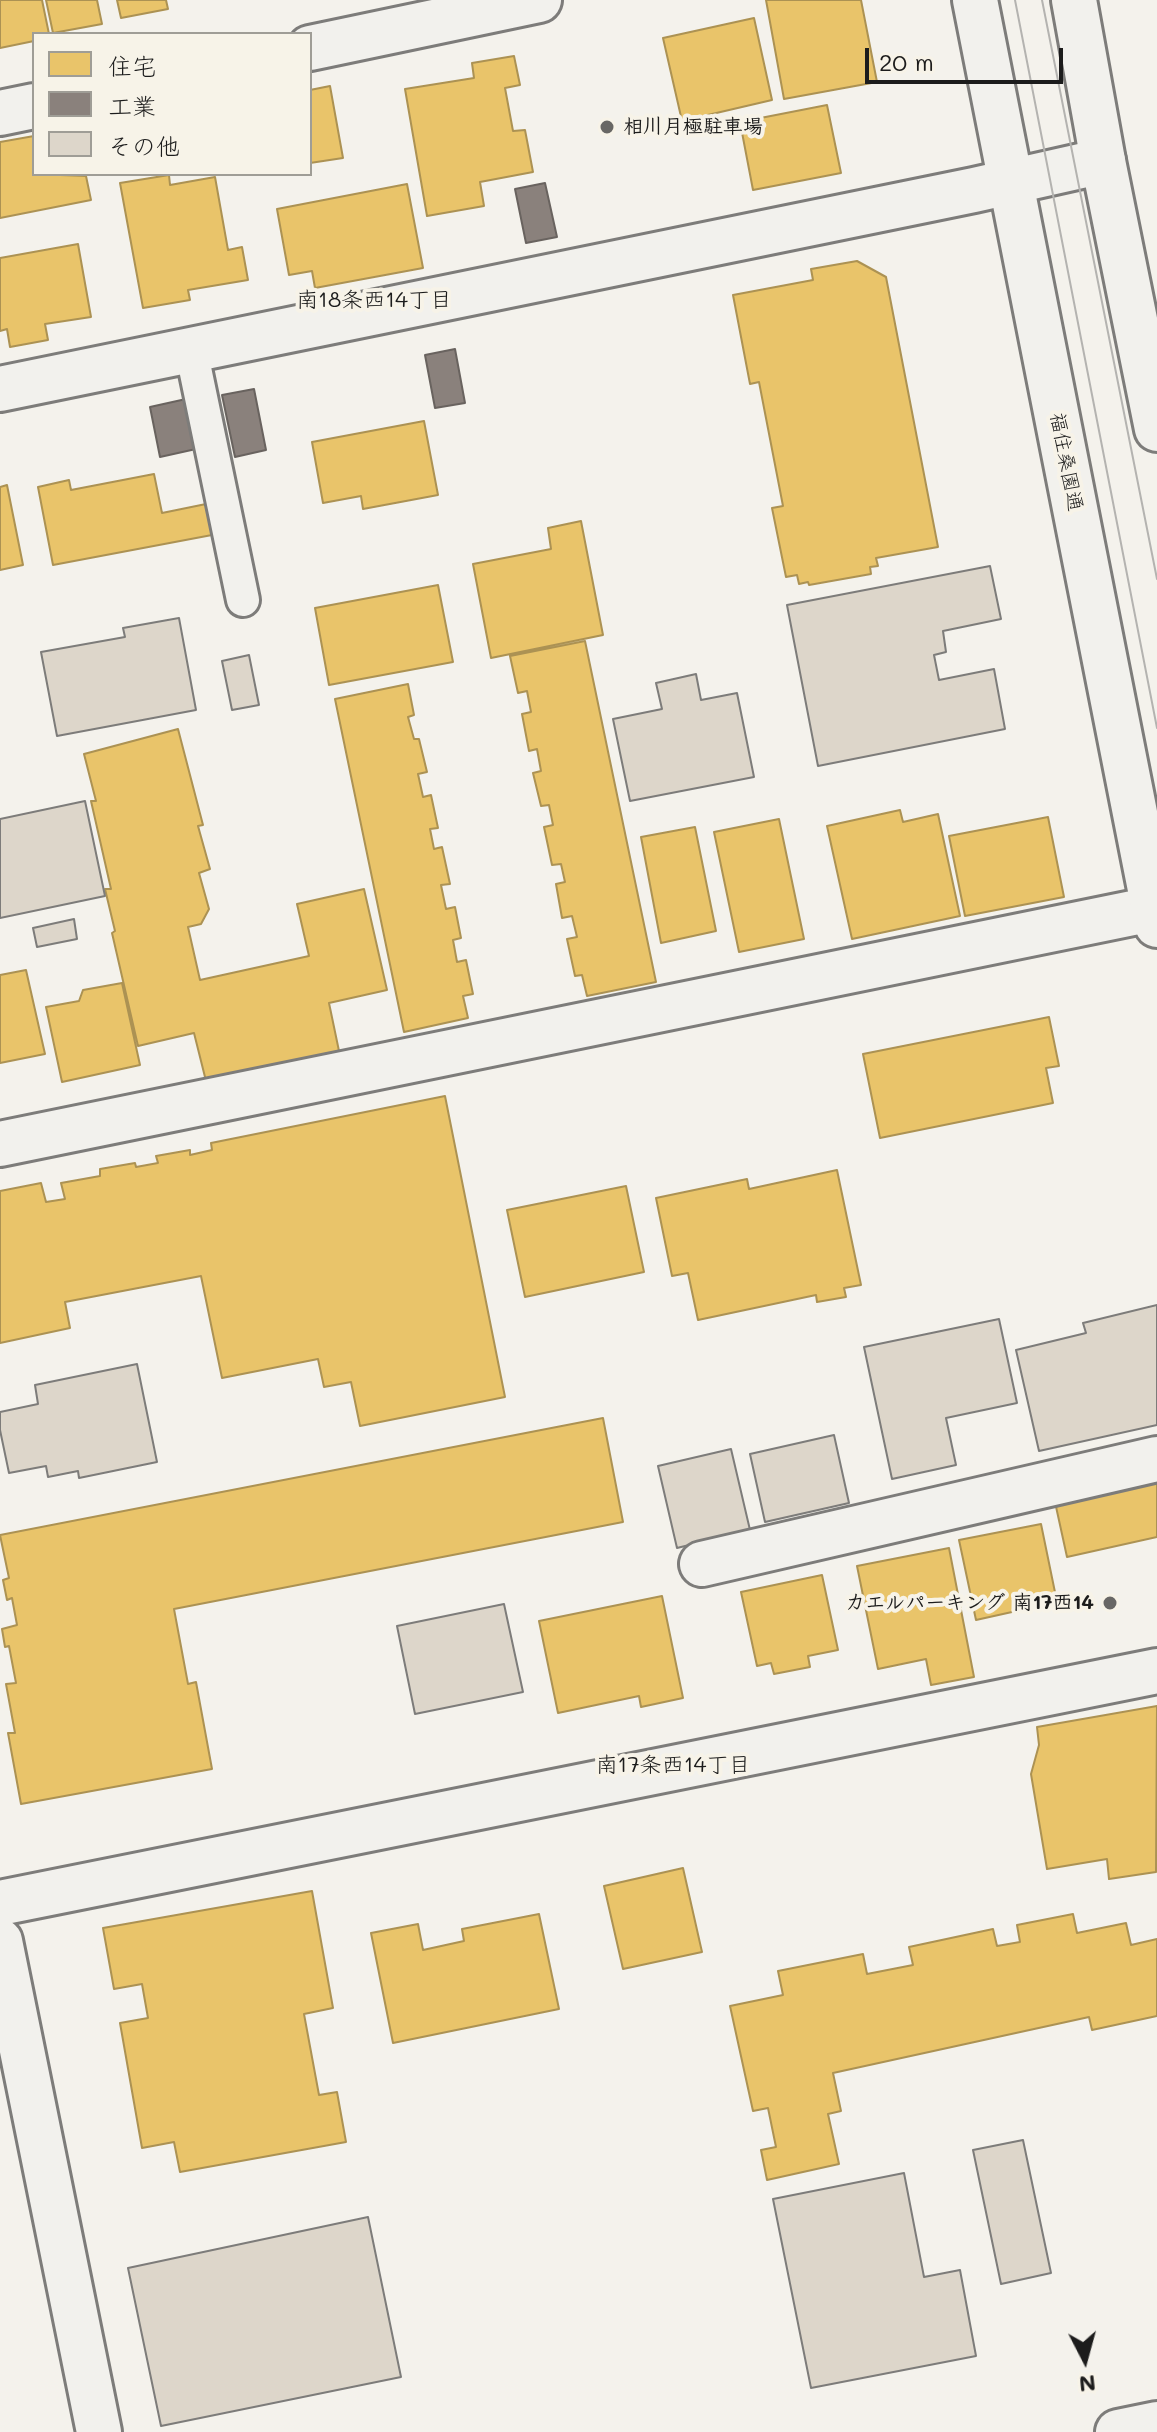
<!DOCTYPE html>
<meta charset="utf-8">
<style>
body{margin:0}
#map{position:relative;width:1157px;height:2432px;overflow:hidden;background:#f4f2ec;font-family:Mali,"Klee One",sans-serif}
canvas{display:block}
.legend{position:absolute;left:32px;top:32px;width:280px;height:144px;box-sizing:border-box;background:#f7f3e8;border:2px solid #9f9d96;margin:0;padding:10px 14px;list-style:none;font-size:24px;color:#1c1c1c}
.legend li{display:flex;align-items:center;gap:16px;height:40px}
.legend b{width:40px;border:2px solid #9f9d96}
.north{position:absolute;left:1045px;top:2320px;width:80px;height:80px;-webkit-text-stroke:6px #f7f3e8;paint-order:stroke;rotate:174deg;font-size:22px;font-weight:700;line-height:32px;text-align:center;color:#1c1c1c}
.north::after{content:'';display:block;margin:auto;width:28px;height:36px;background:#1c1c1c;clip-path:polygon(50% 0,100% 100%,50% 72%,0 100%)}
.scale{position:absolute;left:865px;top:48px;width:198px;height:36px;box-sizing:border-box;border:4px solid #1c1c1c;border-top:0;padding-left:10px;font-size:24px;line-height:28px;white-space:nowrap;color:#1c1c1c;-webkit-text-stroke:6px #f7f3e8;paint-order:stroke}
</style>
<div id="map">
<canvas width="1157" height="2432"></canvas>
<ul class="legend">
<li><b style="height:22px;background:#e9c46a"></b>住宅</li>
<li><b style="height:22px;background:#8a817c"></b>工業</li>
<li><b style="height:22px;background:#ddd6ca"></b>その他</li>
</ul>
<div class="north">N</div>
<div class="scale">20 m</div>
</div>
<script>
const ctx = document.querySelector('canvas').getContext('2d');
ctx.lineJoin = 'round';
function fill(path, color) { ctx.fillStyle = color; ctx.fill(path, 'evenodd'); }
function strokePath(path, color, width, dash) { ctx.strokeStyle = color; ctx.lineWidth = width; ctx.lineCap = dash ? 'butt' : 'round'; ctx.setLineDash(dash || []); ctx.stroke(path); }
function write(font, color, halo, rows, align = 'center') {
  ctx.font = font + ' Mali,"Klee One",sans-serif'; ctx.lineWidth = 8; ctx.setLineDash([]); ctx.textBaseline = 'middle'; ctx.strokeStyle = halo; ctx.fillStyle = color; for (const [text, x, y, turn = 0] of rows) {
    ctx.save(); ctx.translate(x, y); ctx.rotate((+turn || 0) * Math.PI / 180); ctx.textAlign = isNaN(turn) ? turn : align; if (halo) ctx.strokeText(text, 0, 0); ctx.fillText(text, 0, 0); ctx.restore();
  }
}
const homes = new Path2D(`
 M 0,0 L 42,0 L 49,34 L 34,34 L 34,41 L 0,48 Z
 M 46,0 L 97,0 L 102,24 L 53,33 Z
 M 117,0 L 166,0 L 168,9 L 121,18 Z
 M 766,0 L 861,0 L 877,82 L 784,99 Z
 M 754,18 L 772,100 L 682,121 L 663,38 Z
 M 514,56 L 520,85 L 505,88 L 513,131 L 525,130 L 533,172 L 480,182 L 484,206 L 427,216 L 405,89 L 474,78 L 472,63 Z
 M 330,86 L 343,158 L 310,163 L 310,90 Z
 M 827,105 L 841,173 L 753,190 L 740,122 Z
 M 34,136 L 34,174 L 86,176 L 91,200 L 0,218 L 0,142 Z
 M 169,175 L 170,185 L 215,177 L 228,250 L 242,247 L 248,280 L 188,290 L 190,300 L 143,308 L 120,183 Z
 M 407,184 L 423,268 L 315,288 L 312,271 L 289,275 L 277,209 Z
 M 78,244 L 91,317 L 45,324 L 48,340 L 10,347 L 7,329 L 0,331 L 0,258 Z
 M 857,261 L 886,277 L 938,547 L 876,558 L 878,566 L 870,567 L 871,574 L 809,585 L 808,582 L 799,584 L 797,575 L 786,577 L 772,508 L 783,506 L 759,382 L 750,384 L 733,295 L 813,280 L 811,269 Z
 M 424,421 L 438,495 L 363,509 L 361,496 L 323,503 L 312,442 Z
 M 154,474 L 162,513 L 206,504 L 212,535 L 53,565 L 38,487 L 69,480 L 71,490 Z
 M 7,485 L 23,565 L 0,570 L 0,487 Z
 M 581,521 L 603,635 L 491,658 L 473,564 L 551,549 L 548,528 Z
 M 438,585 L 453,662 L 329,685 L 315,608 Z
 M 585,641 L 656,982 L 587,996 L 582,975 L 575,976 L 567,939 L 577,937 L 572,916 L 562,918 L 556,884 L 565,882 L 561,864 L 552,865 L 544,827 L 553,825 L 549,805 L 541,806 L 533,773 L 541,771 L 537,749 L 529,751 L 522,714 L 531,712 L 527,691 L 518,693 L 510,656 Z
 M 408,684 L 414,715 L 408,717 L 414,739 L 419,739 L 427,772 L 418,774 L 423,797 L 431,795 L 438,828 L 430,829 L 434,849 L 442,847 L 450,884 L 441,885 L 446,909 L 455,907 L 461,938 L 453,940 L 457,962 L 466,960 L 473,994 L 463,996 L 468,1018 L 404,1032 L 335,699 Z
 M 178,729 L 203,825 L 198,826 L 210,869 L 199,873 L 209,909 L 201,924 L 188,927 L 200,980 L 309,956 L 297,904 L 364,889 L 387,990 L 329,1003 L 339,1051 L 206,1081 L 194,1033 L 138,1046 L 112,933 L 115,931 L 105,889 L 111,889 L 91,801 L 96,801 L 84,754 Z
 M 900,810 L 903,822 L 938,814 L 960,916 L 852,939 L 827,826 Z
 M 1048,817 L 1064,897 L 965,916 L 949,836 Z
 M 779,819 L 804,939 L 739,952 L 714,832 Z
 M 695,827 L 716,931 L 661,943 L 641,837 Z
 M 26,970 L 45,1054 L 0,1063 L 0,975 Z
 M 122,983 L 140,1065 L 62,1082 L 46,1007 L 79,1001 L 83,990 Z
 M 1049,1017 L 1059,1066 L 1046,1068 L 1053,1103 L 880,1138 L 863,1054 Z
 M 445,1096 L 505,1397 L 360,1426 L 351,1382 L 324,1387 L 318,1359 L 222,1378 L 201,1276 L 65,1302 L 70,1328 L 0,1343 L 0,1191 L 41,1183 L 46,1202 L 65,1199 L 61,1183 L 100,1176 L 100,1169 L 135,1163 L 136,1167 L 158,1163 L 156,1156 L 190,1150 L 190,1155 L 212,1150 L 211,1143 Z
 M 837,1170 L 861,1285 L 844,1288 L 846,1297 L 817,1302 L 816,1295 L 698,1320 L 688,1273 L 672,1276 L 656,1198 L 747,1179 L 749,1189 Z
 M 626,1186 L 644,1272 L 525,1297 L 507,1210 Z
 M 603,1418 L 623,1522 L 174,1609 L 188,1684 L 196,1682 L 212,1769 L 21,1804 L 8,1733 L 15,1733 L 6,1684 L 16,1683 L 9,1646 L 5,1647 L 2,1629 L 17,1625 L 12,1598 L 7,1600 L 3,1580 L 9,1578 L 0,1535 Z
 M 1157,1479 L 1157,1537 L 1067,1557 L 1055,1502 Z
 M 1041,1524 L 1057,1602 L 976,1620 L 959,1540 Z
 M 949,1548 L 974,1677 L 931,1685 L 926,1659 L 878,1669 L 857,1566 Z
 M 822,1575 L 838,1650 L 808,1656 L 810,1667 L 774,1674 L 771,1663 L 757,1666 L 741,1592 Z
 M 662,1596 L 683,1698 L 641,1707 L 639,1696 L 558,1713 L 539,1621 Z
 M 1157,1706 L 1156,1872 L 1109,1879 L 1107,1859 L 1047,1869 L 1031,1774 L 1039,1745 L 1037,1727 Z
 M 683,1868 L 702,1952 L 623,1969 L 604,1886 Z
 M 312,1891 L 333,2008 L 304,2014 L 319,2095 L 337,2092 L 346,2142 L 180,2172 L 174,2142 L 142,2148 L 120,2023 L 148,2018 L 142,1984 L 114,1989 L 103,1928 Z
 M 539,1914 L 559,2009 L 393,2043 L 371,1933 L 418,1924 L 423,1950 L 464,1941 L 462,1929 Z
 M 1073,1914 L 1077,1933 L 1126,1923 L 1131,1945 L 1157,1939 L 1157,2016 L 1092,2030 L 1089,2017 L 833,2073 L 841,2111 L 828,2114 L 839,2164 L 767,2180 L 761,2150 L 776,2147 L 768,2108 L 753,2111 L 730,2006 L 783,1995 L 778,1971 L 863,1954 L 867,1974 L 913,1965 L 909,1947 L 993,1929 L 997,1946 L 1020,1942 L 1017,1925 Z`);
fill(homes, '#e9c46a');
strokePath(homes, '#ac9253', 2);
const industry = new Path2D(`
 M 545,183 L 557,237 L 526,243 L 515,189 Z
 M 455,349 L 465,403 L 435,408 L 425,355 Z
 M 254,389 L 266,450 L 235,457 L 222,395 Z
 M 186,399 L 196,449 L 160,457 L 150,407 Z`);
fill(industry, '#8a817c');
strokePath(industry, '#69635f', 2);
const building = new Path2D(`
 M 990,566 L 1001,619 L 943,631 L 946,652 L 934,655 L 939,680 L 994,669 L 1005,729 L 818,766 L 787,605 Z
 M 179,618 L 196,710 L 57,736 L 41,652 L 125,637 L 123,628 Z
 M 249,655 L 259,705 L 232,710 L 222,661 Z
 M 696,674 L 701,700 L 737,693 L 754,777 L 630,801 L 613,719 L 662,709 L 656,683 Z
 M 85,801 L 105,896 L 0,918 L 0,819 Z
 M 74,919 L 77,939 L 37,947 L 33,928 Z
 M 1157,1305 L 1157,1425 L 1039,1451 L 1016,1350 L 1086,1333 L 1083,1323 Z
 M 999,1319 L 1017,1403 L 946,1418 L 956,1465 L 892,1479 L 864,1347 Z
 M 137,1364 L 157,1462 L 79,1478 L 78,1471 L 48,1477 L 46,1466 L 9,1473 L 0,1430 L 0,1412 L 38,1404 L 35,1385 Z
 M 834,1435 L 849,1503 L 765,1522 L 750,1454 Z
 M 731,1449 L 750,1530 L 677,1548 L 658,1466 Z
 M 504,1604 L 523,1692 L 415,1714 L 397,1626 Z
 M 1023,2140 L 1051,2273 L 1001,2284 L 973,2150 Z
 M 904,2173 L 924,2277 L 960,2270 L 976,2356 L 811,2388 L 773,2199 Z
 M 368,2217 L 401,2377 L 161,2426 L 128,2268 Z`);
fill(building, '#ddd6ca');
strokePath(building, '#7d7c7a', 2);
const lane = new Path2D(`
 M 191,349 L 243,600`);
const street = new Path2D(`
 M 310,48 L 539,0
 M 0,113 L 34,106
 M 0,389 L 974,190 L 1103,161
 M 0,1144 L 1157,908
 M 702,1564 L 1157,1459
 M 0,1903 L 1157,1671
 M 0,1941 L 99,2432`);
const secondary = new Path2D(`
 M 975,0 L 1157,925
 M 1074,0 L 1103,161 L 1157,429
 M 1118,2432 L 1157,2424`);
strokePath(lane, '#7d7c7a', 38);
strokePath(street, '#7d7c7a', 50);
strokePath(secondary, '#7d7c7a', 50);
strokePath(lane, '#f2f1ed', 32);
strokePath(street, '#f2f1ed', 44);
strokePath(secondary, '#f2f1ed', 44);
strokePath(new Path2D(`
 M 1015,0 L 1157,728
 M 1042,0 L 1157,579`), '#b4b3b0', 2);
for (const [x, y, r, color] of [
 [607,127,8,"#686765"],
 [1110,1603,8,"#686765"]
]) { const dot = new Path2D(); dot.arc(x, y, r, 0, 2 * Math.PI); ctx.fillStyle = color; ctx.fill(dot); strokePath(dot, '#f7f3e8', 3); }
write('bold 20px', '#1c1c1c', '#f7f3e8', [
 ["相川月極駐車場",623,127],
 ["カエルパーキング 南17西14",1094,1603,"right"]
], 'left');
write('20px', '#1c1c1c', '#f7f3e8', [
 ["福住桑園通",1066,462,79]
]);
write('22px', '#1c1c1c', '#f7f3e8', [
 ["南18条西14丁目",374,300],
 ["南17条西14丁目",673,1765]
]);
</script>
